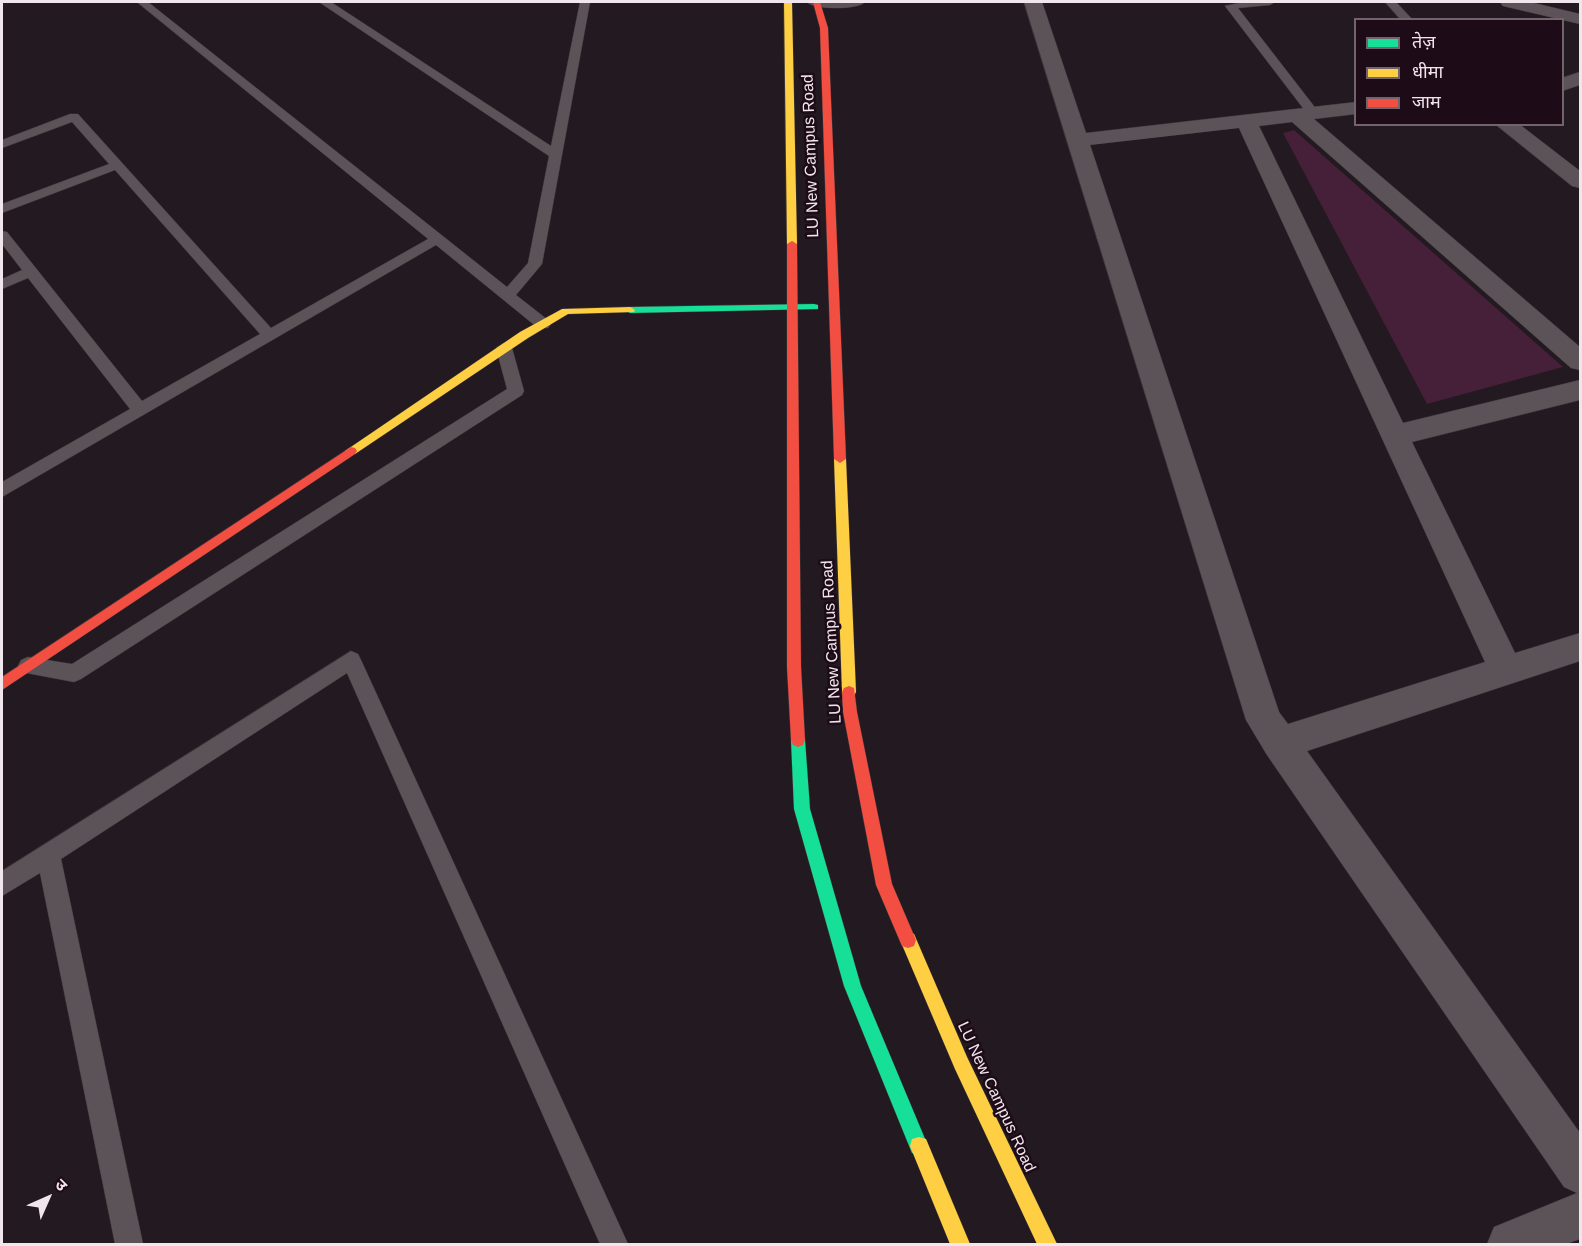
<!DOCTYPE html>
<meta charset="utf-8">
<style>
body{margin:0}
#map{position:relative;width:1582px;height:1246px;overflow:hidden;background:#231920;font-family:Helvetica,"Noto Sans Devanagari",sans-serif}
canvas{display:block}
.frame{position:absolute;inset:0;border:3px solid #f2e6ed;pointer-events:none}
.legend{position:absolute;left:1354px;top:18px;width:210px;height:108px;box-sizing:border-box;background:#1d0c18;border:2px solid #72636d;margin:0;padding:8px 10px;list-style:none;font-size:18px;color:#f2e6ed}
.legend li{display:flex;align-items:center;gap:12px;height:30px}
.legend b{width:30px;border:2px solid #72636d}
.north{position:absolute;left:18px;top:1168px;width:60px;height:60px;-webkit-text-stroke:4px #1d0c18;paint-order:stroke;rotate:45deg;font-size:16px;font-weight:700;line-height:24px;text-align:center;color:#f2e6ed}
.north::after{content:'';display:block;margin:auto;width:21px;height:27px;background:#f2e6ed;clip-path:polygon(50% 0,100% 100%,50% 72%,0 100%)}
</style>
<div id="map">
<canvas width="1582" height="1246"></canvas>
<div class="frame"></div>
<ul class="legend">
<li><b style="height:8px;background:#16e098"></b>तेज़</li>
<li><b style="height:8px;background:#ffcf43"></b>धीमा</li>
<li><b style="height:8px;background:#f24e42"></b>जाम</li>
</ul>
<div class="north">उ</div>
</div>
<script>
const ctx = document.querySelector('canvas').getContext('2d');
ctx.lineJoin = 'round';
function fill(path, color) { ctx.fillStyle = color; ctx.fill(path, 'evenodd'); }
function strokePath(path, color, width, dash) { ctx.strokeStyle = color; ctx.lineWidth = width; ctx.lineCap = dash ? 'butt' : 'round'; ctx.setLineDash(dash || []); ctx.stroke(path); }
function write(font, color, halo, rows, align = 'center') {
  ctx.font = font + ' Helvetica,sans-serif'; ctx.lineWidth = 5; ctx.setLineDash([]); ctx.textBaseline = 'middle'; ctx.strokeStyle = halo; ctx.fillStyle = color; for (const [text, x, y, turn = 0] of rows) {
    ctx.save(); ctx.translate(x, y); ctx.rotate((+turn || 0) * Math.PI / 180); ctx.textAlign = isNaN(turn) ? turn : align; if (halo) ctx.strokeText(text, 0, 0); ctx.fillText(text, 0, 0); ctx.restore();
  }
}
fill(new Path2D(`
 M 1294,130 L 1563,367 L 1427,404 L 1283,133 Z`), '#461f39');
const lane = new Path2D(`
 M 137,2 L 148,2 L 507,287 L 528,263 L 549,156 L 319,2 L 331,2 L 551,146 L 580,2 L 590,2 L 542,264 L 516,295 L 548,320 L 551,324 L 548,328 L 538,328 L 436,245 L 2,497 L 2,482 L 130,409 L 28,278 L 2,289 L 2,279 L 22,270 L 2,244 L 2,231 L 7,232 L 142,401 L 260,334 L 115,170 L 2,213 L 2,204 L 109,164 L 72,122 L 2,148 L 2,140 L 70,114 L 78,114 L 271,328 L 428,239 Z
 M 1243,2 L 1275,2 L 1270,5 L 1238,8 L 1317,110 L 1317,116 L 1309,116 L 1225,6 Z
 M 1385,2 L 1396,2 L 1413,20 L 1401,20 Z
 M 504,343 L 512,348 L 524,391 L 522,395 L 81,679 L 74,682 L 21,672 L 18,666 L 21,660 L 28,657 L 72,664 L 507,389 L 496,348 Z
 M 351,651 L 358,654 L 361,660 L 628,1244 L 600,1244 L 347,673 L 61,859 L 143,1244 L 115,1244 L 40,873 L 2,896 L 2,871 Z`);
const street = new Path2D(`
 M 807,2 L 865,2 C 858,10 814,10 807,2 Z
 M 1024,2 L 1042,2 L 1086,133 L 1356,102 L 1356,114 L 1314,119 L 1580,347 L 1580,370 L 1571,368 L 1292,122 L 1259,126 L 1403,423 L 1580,380 L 1580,400 L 1412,442 L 1515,653 L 1580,633 L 1580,661 L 1307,751 L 1580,1133 L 1580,1239 L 1566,1244 L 1487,1244 L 1494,1227 L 1577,1193 L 1564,1187 L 1267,755 L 1246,720 ZM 1239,128 L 1485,662 L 1288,724 L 1279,712 L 1090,145 Z
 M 1500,2 L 1530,2 L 1580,14 L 1580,24 L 1503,6 Z
 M 1580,72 L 1580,85 L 1562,91 L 1562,78 Z
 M 1495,124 L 1519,124 L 1580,171 L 1580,188 L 1572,186 Z`);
const fast = new Path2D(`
 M 814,304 L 818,305 L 818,309 L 630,313 L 625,310 L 630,307 Z
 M 798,733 L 803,735 L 805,740 L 810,809 L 861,986 L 928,1146 L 926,1153 L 919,1155 L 912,1153 L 844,986 L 794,809 L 791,740 L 793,735 Z`);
const slow = new Path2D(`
 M 784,2 L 792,2 L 797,244 L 792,247 L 787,244 Z
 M 630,307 L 635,310 L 634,312 L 568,314 L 528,338 L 355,454 L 347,454 L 345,451 L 520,332 L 562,309 Z
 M 840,455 L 846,459 L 856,692 L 854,696 L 849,698 L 844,696 L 842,692 L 834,459 Z
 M 908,932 L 914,934 L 967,1057 L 1057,1244 L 1037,1244 L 955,1069 L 900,940 L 902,934 Z
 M 919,1137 L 926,1139 L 970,1244 L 950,1244 L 910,1146 L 912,1139 Z`);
const jam = new Path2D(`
 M 813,2 L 820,2 L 828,28 L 846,459 L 840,463 L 834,459 L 820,28 Z
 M 792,241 L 797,244 L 801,667 L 805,740 L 803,745 L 798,747 L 793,745 L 791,740 L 787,667 L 787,244 Z
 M 351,447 L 355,448 L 357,451 L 355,454 L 2,690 L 2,677 Z
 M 849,686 L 854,688 L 857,712 L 892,884 L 916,940 L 914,946 L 908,948 L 902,946 L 876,885 L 843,712 L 842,692 L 844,688 Z`);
strokePath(lane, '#3e363a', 1);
strokePath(street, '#3e363a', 1);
strokePath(fast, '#3e363a', 1);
strokePath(slow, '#3e363a', 1);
strokePath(jam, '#3e363a', 1);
fill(lane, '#5b5358');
fill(street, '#5b5358');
fill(fast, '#16e098');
fill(slow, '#ffcf43');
fill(jam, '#f24e42');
write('16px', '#f2e6ed', '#1d0c18', [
 ["LU New Campus Road",811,156,-92],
 ["LU New Campus Road",832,642,-93],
 ["LU New Campus Road",996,1097,65]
]);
</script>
